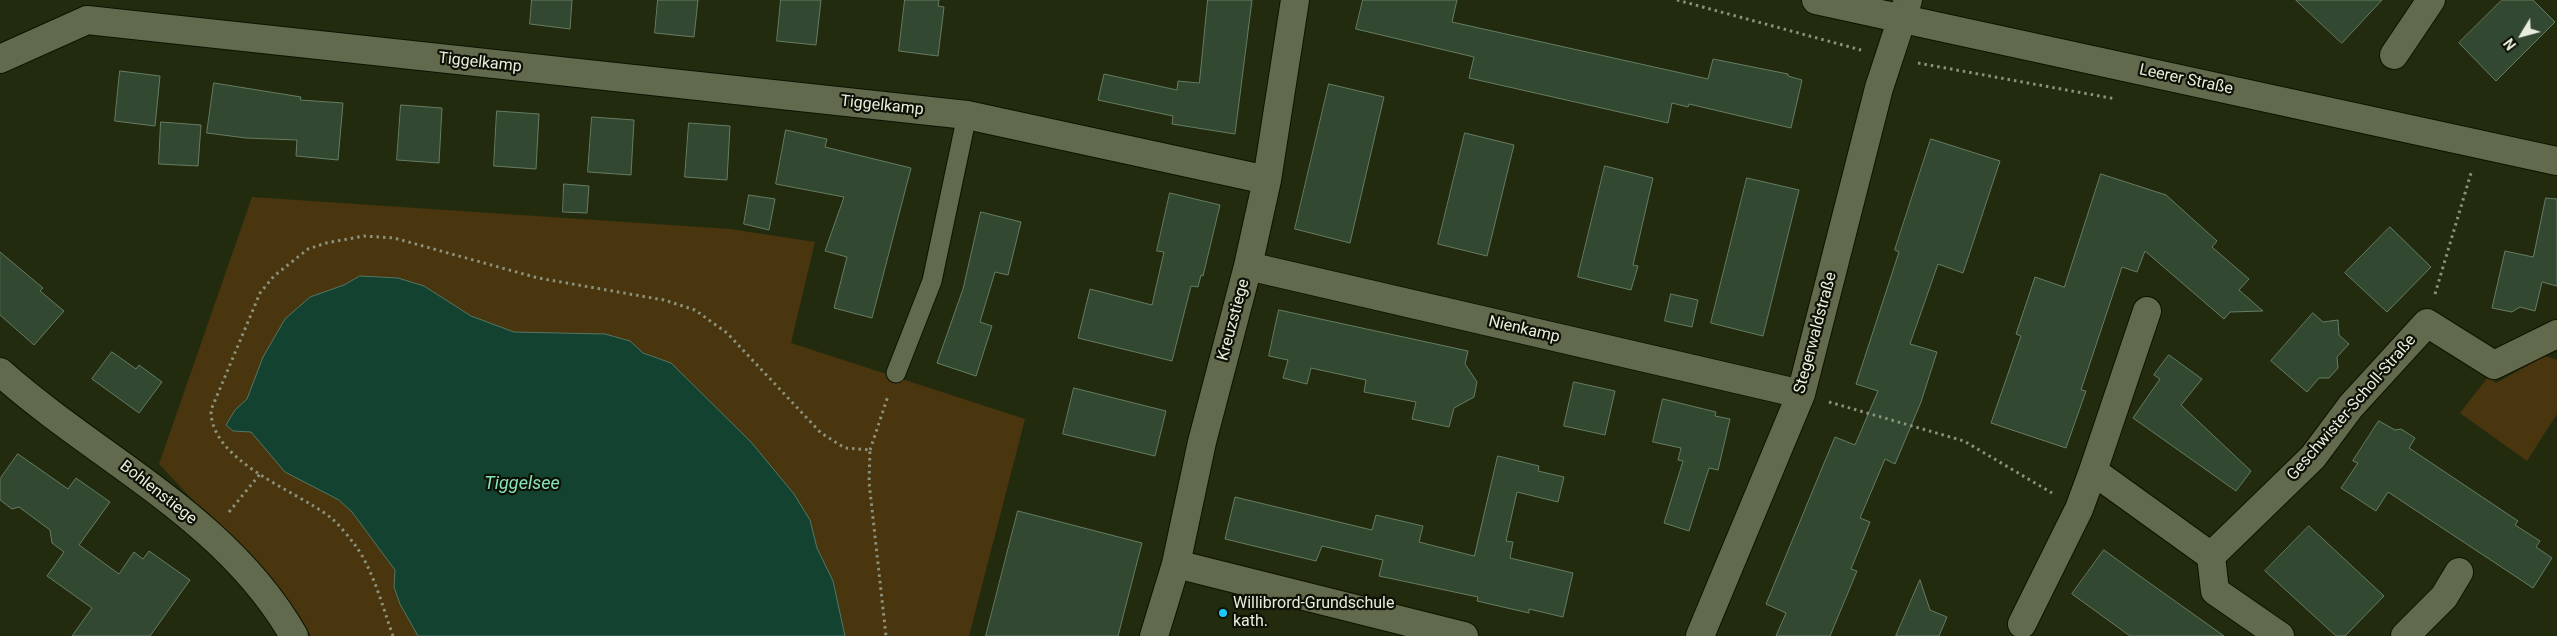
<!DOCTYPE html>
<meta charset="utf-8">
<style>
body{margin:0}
#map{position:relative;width:2557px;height:636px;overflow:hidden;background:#232b0f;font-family:Roboto,sans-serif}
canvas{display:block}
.north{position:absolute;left:2497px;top:10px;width:50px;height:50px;-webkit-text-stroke:4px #0e1206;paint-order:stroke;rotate:233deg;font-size:14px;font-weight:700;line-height:20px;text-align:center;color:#e8eddd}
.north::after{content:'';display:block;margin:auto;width:18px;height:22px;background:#e8eddd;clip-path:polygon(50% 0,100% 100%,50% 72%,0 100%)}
</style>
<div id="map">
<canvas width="2557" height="636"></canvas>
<div class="north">N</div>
</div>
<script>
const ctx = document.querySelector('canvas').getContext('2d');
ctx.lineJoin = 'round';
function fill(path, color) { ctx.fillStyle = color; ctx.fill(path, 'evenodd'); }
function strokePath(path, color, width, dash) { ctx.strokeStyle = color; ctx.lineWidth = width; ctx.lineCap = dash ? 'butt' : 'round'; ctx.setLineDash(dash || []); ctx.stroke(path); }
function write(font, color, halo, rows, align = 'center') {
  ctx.font = font + ' Roboto,sans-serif'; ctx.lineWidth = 4.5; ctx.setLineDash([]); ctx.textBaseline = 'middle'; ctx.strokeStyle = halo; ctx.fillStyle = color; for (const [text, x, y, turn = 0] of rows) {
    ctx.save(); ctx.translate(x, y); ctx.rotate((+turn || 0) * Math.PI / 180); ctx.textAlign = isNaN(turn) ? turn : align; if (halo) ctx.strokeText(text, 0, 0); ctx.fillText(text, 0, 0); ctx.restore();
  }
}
fill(new Path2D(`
 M 252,197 L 730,229 L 815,242 L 791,343 L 1025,419 L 969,636 L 311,636 L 295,609 L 159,464 Z
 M 2545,356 L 2557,360 L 2557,414 L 2527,461 L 2460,413 L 2488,377 L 2496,383 Z`), '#49350e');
const water = new Path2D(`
 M 360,276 L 398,278 L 424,286 L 471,316 L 514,332 L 605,334 L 630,341 L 643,353 L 671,363 L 751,442 L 794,494 L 810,520 L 817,548 L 833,581 L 845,636 L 418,636 L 400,604 L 394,587 L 395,570 L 352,512 L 339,500 L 285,472 L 251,432 L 233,431 L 226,425 L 235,410 L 247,399 L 263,357 L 285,319 L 310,297 L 344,285 Z`);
fill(water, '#134330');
strokePath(water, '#537664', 1);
const building = new Path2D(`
 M 532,0 L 572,0 L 570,29 L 530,24 Z
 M 658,0 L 698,0 L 694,37 L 655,33 Z
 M 781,0 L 821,0 L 816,45 L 777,41 Z
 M 905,0 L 939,0 L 938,6 L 944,7 L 938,56 L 899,51 Z
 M 1208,0 L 1252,0 L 1235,134 L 1172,124 L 1173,116 L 1098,100 L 1104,74 L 1177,90 L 1178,81 L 1199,83 Z
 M 1363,0 L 1457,0 L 1452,22 L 1708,79 L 1713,59 L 1788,74 L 1788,76 L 1802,80 L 1791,128 L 1689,104 L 1688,107 L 1672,103 L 1668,123 L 1469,78 L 1474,57 L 1356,29 Z
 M 2296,0 L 2382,0 L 2342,43 Z
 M 2502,0 L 2533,0 L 2555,22 L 2496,81 L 2459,43 Z
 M 120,71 L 160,76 L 155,126 L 115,121 Z
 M 214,83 L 301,97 L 300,100 L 343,103 L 338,160 L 296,156 L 297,140 L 246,138 L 207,133 Z
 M 1329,84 L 1384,97 L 1350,243 L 1295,229 Z
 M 401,105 L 442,108 L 439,163 L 397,160 Z
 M 497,111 L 539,114 L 536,169 L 494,166 Z
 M 592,117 L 634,120 L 631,175 L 588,172 Z
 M 161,122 L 201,125 L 198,166 L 159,164 Z
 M 689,123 L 730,126 L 727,180 L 685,177 Z
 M 786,130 L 827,139 L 825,147 L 911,168 L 872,318 L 834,308 L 847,257 L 825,251 L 844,197 L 776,184 Z
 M 1465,133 L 1514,145 L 1487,256 L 1438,244 Z
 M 1931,139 L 2000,161 L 1963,273 L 1938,264 L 1910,344 L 1937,352 L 1921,402 L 1895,464 L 1885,459 L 1860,518 L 1870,522 L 1851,569 L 1857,571 L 1830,636 L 1776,636 L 1786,613 L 1766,604 L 1822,468 L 1835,437 L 1855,445 L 1878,391 L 1856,384 L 1899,252 L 1895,250 Z
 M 1605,166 L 1653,178 L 1633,265 L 1638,266 L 1631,290 L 1578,277 Z
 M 2101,174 L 2166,195 L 2217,241 L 2212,247 L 2249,279 L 2239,290 L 2263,311 L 2230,312 L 2224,319 L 2145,251 L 2137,272 L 2122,267 L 2081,390 L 2086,391 L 2066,448 L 1991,423 L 2021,336 L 2016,334 L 2035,277 L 2064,287 Z
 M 1747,178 L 1799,190 L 1763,336 L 1711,323 Z
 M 564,184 L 589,186 L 587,213 L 563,212 Z
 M 1170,193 L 1220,205 L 1203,276 L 1201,275 L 1198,287 L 1191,286 L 1172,361 L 1078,338 L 1090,289 L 1152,305 L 1164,252 L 1157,251 Z
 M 749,195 L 775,199 L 769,230 L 744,224 Z
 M 2546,198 L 2557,199 L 2557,286 L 2542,282 L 2535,311 L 2520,307 L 2512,312 L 2492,308 L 2505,251 L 2533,257 Z
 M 981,212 L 1021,222 L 1008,275 L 995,272 L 980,322 L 992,326 L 976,376 L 937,363 L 963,289 Z
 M 2390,227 L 2431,267 L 2387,312 L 2345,273 Z
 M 0,252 L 43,288 L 40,291 L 64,311 L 34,345 L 0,315 Z
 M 1671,294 L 1698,300 L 1692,327 L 1665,321 Z
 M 1279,310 L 1468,351 L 1465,364 L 1477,382 L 1474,397 L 1454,408 L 1449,427 L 1412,419 L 1416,402 L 1364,392 L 1366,380 L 1311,368 L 1307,384 L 1283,378 L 1288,360 L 1269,356 Z
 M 2313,313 L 2323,322 L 2338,320 L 2339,335 L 2349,344 L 2337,357 L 2338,368 L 2329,378 L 2319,378 L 2307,392 L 2271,361 Z
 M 112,352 L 136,369 L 139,365 L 162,382 L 139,413 L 92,379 Z
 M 2169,355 L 2202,379 L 2181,405 L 2251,471 L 2236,491 L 2133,418 L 2160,379 L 2154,375 Z
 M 1574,382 L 1615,391 L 1605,435 L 1564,426 Z
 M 1074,388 L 1166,411 L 1155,456 L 1063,434 Z
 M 1663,399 L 1716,412 L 1715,416 L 1730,419 L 1718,470 L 1709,468 L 1689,531 L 1664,523 L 1683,461 L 1678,460 L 1681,448 L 1653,442 Z
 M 2379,421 L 2395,430 L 2401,429 L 2415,438 L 2409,448 L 2518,521 L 2515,525 L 2540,541 L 2536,547 L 2552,558 L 2533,588 L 2388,492 L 2376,511 L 2341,488 L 2358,463 L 2353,461 Z
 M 18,454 L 68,489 L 76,478 L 110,502 L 79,545 L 119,574 L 134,552 L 143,559 L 149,551 L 190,580 L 150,636 L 72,636 L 92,608 L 47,576 L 64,552 L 52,543 L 50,530 L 19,507 L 12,509 L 0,500 L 0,479 Z
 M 1498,456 L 1539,466 L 1538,471 L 1564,477 L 1558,502 L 1517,492 L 1506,541 L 1513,542 L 1510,558 L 1573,573 L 1563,617 L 1529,609 L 1529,613 L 1477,601 L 1478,597 L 1379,576 L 1383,560 L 1322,546 L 1316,561 L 1225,539 L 1235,497 L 1372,530 L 1376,515 L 1423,526 L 1419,542 L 1474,556 Z
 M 1018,511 L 1142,543 L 1118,636 L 986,636 Z
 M 2309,526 L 2384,596 L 2345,636 L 2336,636 L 2265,571 Z
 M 2104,550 L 2130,569 L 2224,636 L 2130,636 L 2072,594 Z
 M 1920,580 L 1930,610 L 1947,617 L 1939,636 L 1896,636 Z`);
fill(building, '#334831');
strokePath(building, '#657c63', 1);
const lane = new Path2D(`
 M 896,373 L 932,281 L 967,115`);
const street = new Path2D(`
 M 2394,55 L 2431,0
 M 0,59 L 87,20 L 967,115 L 1267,180
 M 1248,266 L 1801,394
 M 0,372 C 99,460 226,517 294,636
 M 2093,471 L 2147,311
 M 2211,556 L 2313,457 L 2351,406 L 2427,323 L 2494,365 L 2557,334
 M 1176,564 L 1464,636
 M 2022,624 L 2079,509 L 2093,471 L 2211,556 L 2215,591 L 2280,636
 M 1154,636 L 1176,564 L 1202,442 L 1248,266 L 1267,180 L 1295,0
 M 1700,636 L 1801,394 L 1879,88 L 1908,0
 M 2405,636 L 2444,597 L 2459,572`);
const secondary = new Path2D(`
 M 1816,0 L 2557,161`);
strokePath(lane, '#0d1300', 21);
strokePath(street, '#0d1300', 30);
strokePath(secondary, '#0d1300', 30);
strokePath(new Path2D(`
 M 1677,0 L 1861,50
 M 1918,63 L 2116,99
 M 2435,294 L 2471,173
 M 1829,402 L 1964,441 L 2052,493
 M 870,450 L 888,396
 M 229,512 L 260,474
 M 393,636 C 383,608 373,569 355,545 C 348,536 339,524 330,517 C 295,490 210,461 211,410 L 260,293 L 274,276 L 308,249 L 326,243 L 364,236 L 394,238 L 538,278 L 664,300 L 695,310 L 727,333 L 821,433 L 845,448 L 870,450 L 869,482 L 886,636`), '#8b927c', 3, [2.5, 4]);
strokePath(lane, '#616a4c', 19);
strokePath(street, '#616a4c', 28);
strokePath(secondary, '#616a4c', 28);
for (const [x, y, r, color] of [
 [1223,613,5,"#1acafc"]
]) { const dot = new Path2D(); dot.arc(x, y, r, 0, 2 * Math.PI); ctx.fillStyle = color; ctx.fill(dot); strokePath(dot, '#0e1206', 2); }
write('16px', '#e8eddd', '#0e1206', [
 ["Tiggelkamp",480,63,6],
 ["Leerer Straße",2186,80,12],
 ["Tiggelkamp",882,106,6],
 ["Kreuzstiege",1234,320,-75],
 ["Nienkamp",1524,330,13],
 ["Stegerwaldstraße",1816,333,-75],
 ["Geschwister-Scholl-Straße",2352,408,-49],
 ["Bohlenstiege",158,493,38]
]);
write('16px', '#e8eddd', '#0e1206', [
 ["Willibrord-Grundschule",1233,604],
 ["kath.",1233,622]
], 'left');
write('italic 18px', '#87e3b9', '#0e1206', [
 ["Tiggelsee",522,484]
]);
</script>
